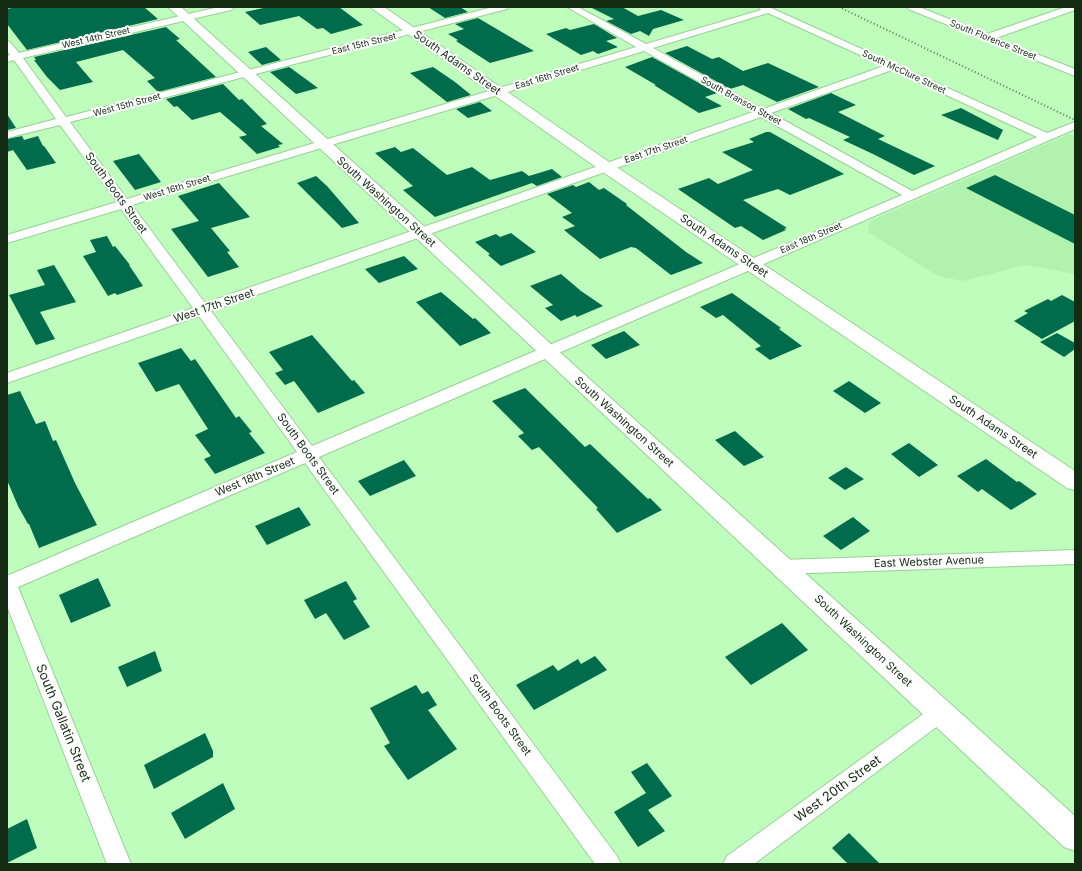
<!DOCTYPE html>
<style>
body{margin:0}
#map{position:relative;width:1082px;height:871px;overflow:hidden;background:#bffdbd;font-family:Inter,sans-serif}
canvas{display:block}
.frame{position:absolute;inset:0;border:8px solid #142b13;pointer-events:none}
</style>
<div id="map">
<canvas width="1082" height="871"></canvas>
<div class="frame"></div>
</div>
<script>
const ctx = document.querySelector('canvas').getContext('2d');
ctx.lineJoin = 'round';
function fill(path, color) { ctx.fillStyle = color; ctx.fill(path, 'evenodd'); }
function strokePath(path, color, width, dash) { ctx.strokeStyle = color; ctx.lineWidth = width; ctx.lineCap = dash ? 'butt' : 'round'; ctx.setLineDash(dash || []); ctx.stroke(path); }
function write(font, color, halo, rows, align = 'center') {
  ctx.font = font + ' Inter,sans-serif'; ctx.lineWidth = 4; ctx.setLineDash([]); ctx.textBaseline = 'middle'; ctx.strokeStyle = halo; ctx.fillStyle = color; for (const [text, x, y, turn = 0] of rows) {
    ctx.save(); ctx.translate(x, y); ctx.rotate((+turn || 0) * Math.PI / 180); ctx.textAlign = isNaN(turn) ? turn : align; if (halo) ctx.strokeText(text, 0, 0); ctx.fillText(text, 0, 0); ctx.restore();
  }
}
fill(new Path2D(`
 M 1069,134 L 1075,137 L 1075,274 L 1025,265 L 963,281 L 938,276 L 868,232 L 870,221 Z`), '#b0f2ae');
fill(new Path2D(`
 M 16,7 L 144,7 L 158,19 L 27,50 L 7,24 L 7,9 Z
 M 268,7 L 339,7 L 363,25 L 331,34 L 323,28 L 317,29 L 299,16 L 260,25 L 245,12 Z
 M 428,7 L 460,7 L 468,12 L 445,18 Z
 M 590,7 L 622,7 L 638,16 L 661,10 L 684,20 L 653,29 L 649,36 L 640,31 L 631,34 L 606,21 L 614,19 Z
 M 478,18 L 534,51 L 490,63 L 456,41 L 458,40 L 448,34 L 464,29 L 455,24 Z
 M 594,24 L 617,38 L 606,41 L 618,47 L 598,54 L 593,51 L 581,55 L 546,34 L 566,28 L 570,30 Z
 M 166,27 L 180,39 L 176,40 L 216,77 L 158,92 L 147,81 L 155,78 L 123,50 L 76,62 L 93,82 L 60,90 L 47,77 L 34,60 L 36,60 L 34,57 Z
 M 687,46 L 712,59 L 719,57 L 743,71 L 768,63 L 819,87 L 777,102 L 743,85 L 730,89 L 665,53 Z
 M 266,47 L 281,60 L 262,65 L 248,52 Z
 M 652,57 L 717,93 L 705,97 L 722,106 L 699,113 L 654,85 L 656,85 L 625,67 Z
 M 289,67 L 292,69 L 318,88 L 296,94 L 270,72 Z
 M 433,67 L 455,82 L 471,95 L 447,102 L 410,73 Z
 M 223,84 L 239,100 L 242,99 L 267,124 L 261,126 L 283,144 L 278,145 L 280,147 L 257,154 L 239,137 L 247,135 L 220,112 L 192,120 L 177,106 L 174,107 L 166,99 Z
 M 831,93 L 856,105 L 838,112 L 885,136 L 878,139 L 935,166 L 914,175 L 873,154 L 843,140 L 850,137 L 809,118 L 806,119 L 788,109 Z
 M 480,102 L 492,111 L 468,118 L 456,109 Z
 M 961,108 L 1003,130 L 998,140 L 941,115 Z
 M 7,114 L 16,128 L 7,130 Z
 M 766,132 L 770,132 L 844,174 L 790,195 L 778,189 L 743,200 L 787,228 L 784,229 L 786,230 L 763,240 L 741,226 L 735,228 L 678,189 L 709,178 L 718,184 L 753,170 L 722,152 L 754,142 L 749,139 Z
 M 22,136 L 24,140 L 38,136 L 43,146 L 44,146 L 56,163 L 27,170 L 13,150 L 7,152 L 7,139 Z
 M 395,147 L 401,152 L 413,148 L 447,175 L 472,167 L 490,180 L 522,171 L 529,176 L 552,169 L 562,177 L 537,186 L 532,183 L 435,217 L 403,190 L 413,186 L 375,153 Z
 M 139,154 L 161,182 L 135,190 L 113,161 Z
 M 995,175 L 1075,215 L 1075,244 L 966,188 Z
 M 316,176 L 327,186 L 359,223 L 342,228 L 297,183 Z
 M 589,182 L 599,190 L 604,188 L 627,204 L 626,205 L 686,252 L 703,263 L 671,275 L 636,248 L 631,247 L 600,259 L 564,230 L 575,226 L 562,217 L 572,213 L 547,194 L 573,185 L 576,187 Z
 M 219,183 L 250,217 L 211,228 L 230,251 L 227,252 L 239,267 L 208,277 L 171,229 L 199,221 L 178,196 Z
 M 511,233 L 536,252 L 501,266 L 488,255 L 490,254 L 475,242 L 496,234 L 500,237 Z
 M 107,236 L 113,247 L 115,246 L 130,265 L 129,265 L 143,286 L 117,295 L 115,293 L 108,296 L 83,256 L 96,252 L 90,240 Z
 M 404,256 L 418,269 L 379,283 L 365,269 Z
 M 54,265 L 76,302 L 40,312 L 55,339 L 36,345 L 9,295 L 45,285 L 37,270 Z
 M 561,274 L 581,291 L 603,306 L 577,317 L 575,315 L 561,321 L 545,308 L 553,305 L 530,286 Z
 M 441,292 L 473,319 L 475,318 L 491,333 L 460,346 L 416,302 Z
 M 732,293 L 781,328 L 779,329 L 802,346 L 770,360 L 755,349 L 761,346 L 723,315 L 716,318 L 700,307 Z
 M 1062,295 L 1075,302 L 1075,321 L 1042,339 L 1014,321 L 1028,313 L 1024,311 L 1048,299 L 1051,301 Z
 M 624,331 L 640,345 L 606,359 L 591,345 Z
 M 1057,333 L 1075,343 L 1075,349 L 1064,357 L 1040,342 Z
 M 312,335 L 352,381 L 354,380 L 365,393 L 318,413 L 294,381 L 285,385 L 275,373 L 283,370 L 269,352 Z
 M 181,348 L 191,361 L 195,359 L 236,418 L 239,416 L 252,432 L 249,433 L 265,453 L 215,474 L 204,459 L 211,456 L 195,435 L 208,429 L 179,384 L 156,392 L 138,363 Z
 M 849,381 L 881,403 L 865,413 L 833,391 Z
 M 525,388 L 585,447 L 590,444 L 648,499 L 650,498 L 662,510 L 617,533 L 596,509 L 598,508 L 539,447 L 532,450 L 518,436 L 524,433 L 492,401 Z
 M 20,391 L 36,424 L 45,421 L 53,441 L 56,440 L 75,483 L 97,525 L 39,548 L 29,524 L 28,524 L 18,506 L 7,480 L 7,395 Z
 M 735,431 L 764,457 L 744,466 L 715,440 Z
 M 909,443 L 938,465 L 919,477 L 891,454 Z
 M 986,459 L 1017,482 L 1019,481 L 1037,494 L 1011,510 L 982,489 L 978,492 L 957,476 Z
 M 404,460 L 416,476 L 370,496 L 358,481 Z
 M 846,467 L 864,479 L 845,490 L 828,478 Z
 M 299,507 L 311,525 L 267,545 L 255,526 Z
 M 853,517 L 870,531 L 841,550 L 823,536 Z
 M 98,578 L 111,606 L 71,623 L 59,595 Z
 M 346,581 L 357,599 L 353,601 L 370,627 L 344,640 L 326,613 L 315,619 L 304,600 Z
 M 782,623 L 808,650 L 751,685 L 725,657 Z
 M 155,651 L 162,671 L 127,687 L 118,667 Z
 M 595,656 L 607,670 L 534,710 L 516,685 L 553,665 L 558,671 L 578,659 L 581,664 Z
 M 416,685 L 422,694 L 428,691 L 437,705 L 428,710 L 457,749 L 408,780 L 384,746 L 390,743 L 370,708 Z
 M 205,733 L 213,751 L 213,757 L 154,789 L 144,765 Z
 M 647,763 L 672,796 L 648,810 L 665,831 L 638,847 L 614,812 L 646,793 L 631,772 Z
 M 223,783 L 235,809 L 185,839 L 171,813 Z
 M 27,819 L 37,848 L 7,863 L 7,829 Z
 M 849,833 L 880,864 L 848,864 L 832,848 Z`), '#006c4b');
const minor = new Path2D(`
 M 219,7 L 235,7 L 231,10 L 23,58 L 66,117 L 493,7 L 508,7 L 507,9 L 70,122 L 127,199 L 636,47 L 567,7 L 578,7 L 646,44 L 761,10 L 758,7 L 769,7 L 1047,133 L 1075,122 L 1075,129 L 319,457 L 617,856 L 621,864 L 595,864 L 305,463 L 18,587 L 131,864 L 107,864 L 7,606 L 7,575 L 9,575 L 297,452 L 199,316 L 7,383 L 7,373 L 193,308 L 121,209 L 7,243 L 7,235 L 117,202 L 60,125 L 7,138 L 7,132 L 56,119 L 14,60 L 7,62 L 7,56 L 10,55 L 7,51 L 7,41 L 10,42 L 19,53 ZM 768,13 L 884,66 L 763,109 L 653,48 ZM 644,51 L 753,112 L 205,303 L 132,205 ZM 892,70 L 1037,137 L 912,191 L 771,113 ZM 761,117 L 902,195 L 312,446 L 211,311 Z
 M 907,7 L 919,7 L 987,34 L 1066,7 L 1075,7 L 1075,10 L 996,38 L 1075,69 L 1075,76 L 908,9 Z
 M 1075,550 L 1075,564 L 782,574 L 776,572 L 773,567 L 776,562 L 782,560 Z
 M 940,704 L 947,707 L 950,713 L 947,719 L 754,864 L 723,864 L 727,856 L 933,707 Z`);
const secondary = new Path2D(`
 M 168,7 L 181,7 L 426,228 L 554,347 L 1075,816 L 1075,851 L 1064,847 L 414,236 Z
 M 370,7 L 384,7 L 612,164 L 1075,471 L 1075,490 L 1067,488 L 600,170 Z`);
strokePath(minor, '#96d294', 2);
strokePath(secondary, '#96d294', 2);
fill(minor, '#fff');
fill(secondary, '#fff');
strokePath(new Path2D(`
 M 839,7 L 1075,120`), '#557a53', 2, [1, 2.5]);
write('9px', '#142b13', '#fff', [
 ["West 14th Street",96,38,-13],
 ["South Florence Street",993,40,22],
 ["East 15th Street",364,44,-14],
 ["South McClure Street",904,72,25],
 ["East 16th Street",547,77,-17],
 ["South Branson Street",741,101,29],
 ["West 15th Street",127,105,-15],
 ["East 17th Street",656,150,-19],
 ["West 16th Street",177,188,-17],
 ["East 18th Street",811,238,-23]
]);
write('11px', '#142b13', '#fff', [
 ["South Adams Street",457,63,35],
 ["South Boots Street",116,193,54],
 ["South Washington Street",386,202,42],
 ["South Adams Street",724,246,34],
 ["West 17th Street",214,306,-19],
 ["South Washington Street",624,422,42],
 ["South Adams Street",993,427,34],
 ["South Boots Street",308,454,54],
 ["West 18th Street",255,477,-23],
 ["East Webster Avenue",929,562,-2],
 ["South Washington Street",863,641,43],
 ["South Boots Street",500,715,54]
]);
write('13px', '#142b13', '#fff', [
 ["South Gallatin Street",63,723,68],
 ["West 20th Street",838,789,-36]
]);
</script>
